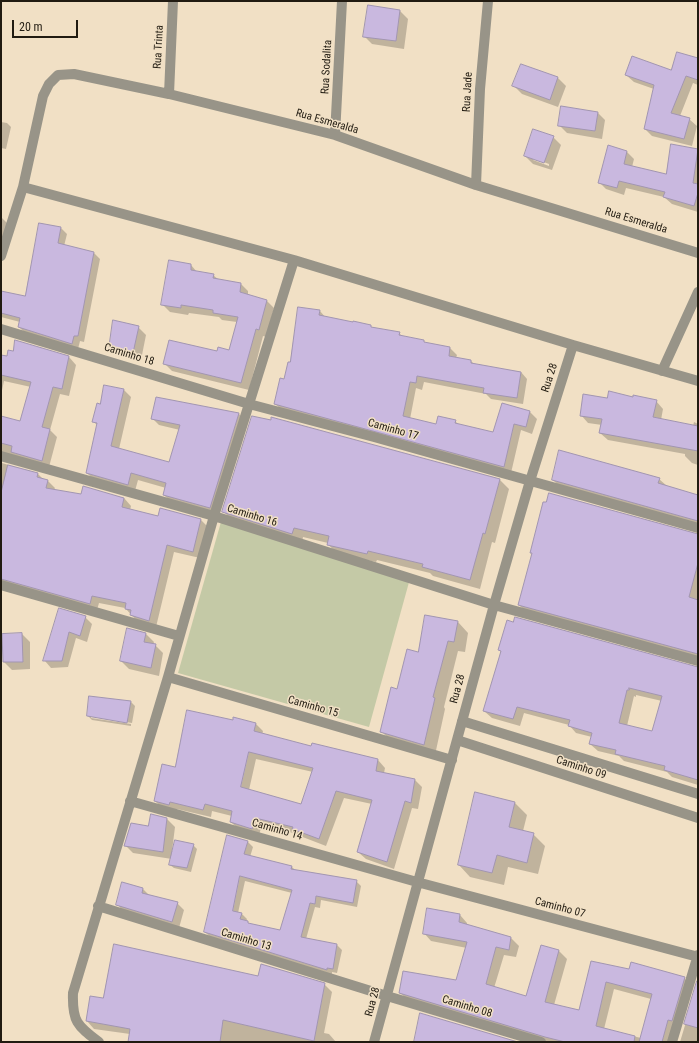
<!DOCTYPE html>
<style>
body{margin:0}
#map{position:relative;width:699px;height:1043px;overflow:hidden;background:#f1e0c5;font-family:"Roboto Condensed",sans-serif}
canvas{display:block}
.frame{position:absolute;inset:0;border:2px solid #211b11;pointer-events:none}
.scale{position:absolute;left:12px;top:20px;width:66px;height:18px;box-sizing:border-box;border:2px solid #211b11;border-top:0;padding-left:5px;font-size:12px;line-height:14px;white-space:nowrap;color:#211b11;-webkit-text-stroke:3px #f1e0c5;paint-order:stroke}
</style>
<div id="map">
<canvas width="699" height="1043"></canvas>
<div class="frame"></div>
<div class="scale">20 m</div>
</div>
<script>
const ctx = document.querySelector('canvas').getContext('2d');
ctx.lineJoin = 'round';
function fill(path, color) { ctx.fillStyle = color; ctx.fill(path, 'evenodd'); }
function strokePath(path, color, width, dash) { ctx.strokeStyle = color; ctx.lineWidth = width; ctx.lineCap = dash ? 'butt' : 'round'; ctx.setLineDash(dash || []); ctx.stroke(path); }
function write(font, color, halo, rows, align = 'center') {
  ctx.font = font + ' "Roboto Condensed",sans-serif'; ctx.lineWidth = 3; ctx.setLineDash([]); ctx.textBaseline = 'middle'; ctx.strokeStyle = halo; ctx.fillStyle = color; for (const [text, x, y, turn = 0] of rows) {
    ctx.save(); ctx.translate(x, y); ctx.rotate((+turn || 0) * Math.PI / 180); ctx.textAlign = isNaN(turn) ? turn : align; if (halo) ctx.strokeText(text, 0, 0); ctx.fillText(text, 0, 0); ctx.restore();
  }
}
fill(new Path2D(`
 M 221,522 L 411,575 L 369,727 L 178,673 Z`), '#c4c9a6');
fill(new Path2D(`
 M 369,6 L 400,11 L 408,19 L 404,49 L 372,44 L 364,36 Z
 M 698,59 L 698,85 L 693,83 L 680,116 L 689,119 L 697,126 L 692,146 L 652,136 L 645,129 L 654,89 L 634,82 L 626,75 L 672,71 Z
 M 521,65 L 558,78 L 566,86 L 558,107 L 522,94 L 514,86 Z
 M 597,112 L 605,120 L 602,139 L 567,133 L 559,125 Z
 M 1,122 L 7,123 L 11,127 L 6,149 L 1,148 Z
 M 553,137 L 561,145 L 552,170 L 533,164 L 525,156 ZM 533,158 L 549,164 L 549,166 L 533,160 Z
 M 672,145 L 698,150 L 698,212 L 672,204 L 664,197 L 626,188 L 624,195 L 606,189 L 599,182 L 609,146 L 627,152 L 634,159 L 632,167 L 666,175 Z
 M 1,217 L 10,226 L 1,246 Z
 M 61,228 L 67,234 L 64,246 L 94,253 L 100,259 L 84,342 L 80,341 L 78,349 L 25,333 L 19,327 L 20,322 L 1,317 L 1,292 L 26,297 Z
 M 191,265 L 197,272 L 213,275 L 219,280 L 241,284 L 248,291 L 248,295 L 267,301 L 274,308 L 266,337 L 263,336 L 249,390 L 172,371 L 164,363 L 217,352 L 229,351 L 237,322 L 222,320 L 219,317 L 189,313 L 188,315 L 170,312 L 162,304 Z
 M 320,311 L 326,318 L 399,333 L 403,337 L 423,341 L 426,344 L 450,348 L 457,355 L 456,358 L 471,361 L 475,365 L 521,372 L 527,379 L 523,404 L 491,399 L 486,394 L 424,382 L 422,390 L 416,388 L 410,419 L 436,425 L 455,421 L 460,426 L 494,433 L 503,404 L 530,412 L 537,419 L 532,434 L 521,430 L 511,473 L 282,410 L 275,404 L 291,364 Z
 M 138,327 L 146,335 L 141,360 L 118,356 L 110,348 Z
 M 16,341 L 69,357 L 76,365 L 69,396 L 60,394 L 50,430 L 57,437 L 49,467 L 2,461 L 2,463 L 38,474 L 43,479 L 48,481 L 55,488 L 54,490 L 82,495 L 84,487 L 124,498 L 131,506 L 130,510 L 159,517 L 201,520 L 208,527 L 200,558 L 174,552 L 156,627 L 138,622 L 125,608 L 99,603 L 97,610 L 1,582 L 1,417 L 21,422 L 31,387 L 4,381 L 1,395 L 1,356 L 8,357 L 13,352 Z
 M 105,386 L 124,390 L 131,397 L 119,449 L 170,464 L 180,430 L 159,425 L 152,418 L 157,398 L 239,414 L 246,421 L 217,514 L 171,502 L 164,495 L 166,488 L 138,480 L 135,491 L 94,480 L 87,473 L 98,426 L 93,421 L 101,405 Z
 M 634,398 L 656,401 L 663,409 L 661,420 L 693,426 L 694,422 L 698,424 L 698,465 L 692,463 L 685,456 L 685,454 L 608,440 L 600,433 L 602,425 L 588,423 L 581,415 L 608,399 Z
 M 659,479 L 667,486 L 697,496 L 698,487 L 698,526 L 560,487 L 553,480 Z
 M 500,480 L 509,489 L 495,543 L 492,542 L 480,589 L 433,576 L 430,573 L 377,560 L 376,562 L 337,554 L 328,544 L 328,543 L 303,537 L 302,543 L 233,521 L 223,511 Z
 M 698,535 L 698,659 L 526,612 L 519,605 L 533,554 L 531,552 Z
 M 60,610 L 85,617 L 92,624 L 87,642 L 76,638 L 68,667 L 51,668 L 45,661 Z
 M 458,622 L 468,633 L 465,652 L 458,651 L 444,707 L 445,709 L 435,755 L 392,742 L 382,732 L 398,690 L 419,653 Z
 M 128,629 L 146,634 L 154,642 L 153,645 L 155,645 L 163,653 L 159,676 L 129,669 L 121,661 Z
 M 22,634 L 30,642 L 30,669 L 12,670 L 4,662 Z
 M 499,650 L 698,668 L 698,785 L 672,777 L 667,772 L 624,761 L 619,756 L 598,751 L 590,744 L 592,737 L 576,733 L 569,725 L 524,713 L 520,726 L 492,718 L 484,711 L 501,652 ZM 636,695 L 662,701 L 653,732 L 627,726 L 634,696 L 636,697 Z
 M 90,697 L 131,702 L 135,706 L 132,723 L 91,716 L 91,718 L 131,724 L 131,726 L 92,720 L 88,716 Z
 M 233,721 L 256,724 L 263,731 L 262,735 L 312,747 L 378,760 L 385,768 L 384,773 L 415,780 L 422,787 L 418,809 L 412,808 L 394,869 L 366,859 L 358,852 L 372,804 L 344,798 L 326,846 L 300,836 L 297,834 L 262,825 L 259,835 L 238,829 L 231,822 L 232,816 L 212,811 L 211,817 L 177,809 L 176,812 L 162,808 L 155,801 L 175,768 ZM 256,759 L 313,772 L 301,805 L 249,790 Z
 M 476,793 L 515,803 L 527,815 L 523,831 L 533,834 L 545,846 L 538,874 L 508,867 L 504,885 L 470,877 L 459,865 Z
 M 152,815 L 167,819 L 175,827 L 172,851 L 193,845 L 197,849 L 191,872 L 174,868 L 170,865 L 172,859 L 133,853 L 125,845 L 149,827 Z
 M 227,836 L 248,842 L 253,847 L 250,857 L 292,867 L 296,871 L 356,881 L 361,886 L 357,907 L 321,900 L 320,908 L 315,907 L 306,939 L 337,945 L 342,950 L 337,973 L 332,972 L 332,975 L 210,937 L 205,932 ZM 245,881 L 292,893 L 281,931 L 250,924 L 246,922 L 247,919 L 242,914 L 238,913 Z
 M 143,889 L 149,895 L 177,903 L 184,910 L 179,928 L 123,911 L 117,904 Z
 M 460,915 L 467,923 L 467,926 L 511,938 L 519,946 L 516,957 L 504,955 L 494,988 L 527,997 L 541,946 L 559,951 L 567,959 L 554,1005 L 580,1011 L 592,962 L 629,970 L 684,978 L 692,986 L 675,1042 L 548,1042 L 408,1000 L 400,993 L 457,981 L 467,948 L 431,941 L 424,933 ZM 614,989 L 651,999 L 641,1038 L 604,1029 Z
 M 259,977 L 324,984 L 332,992 L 324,1033 L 329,1034 L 336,1042 L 129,1042 L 130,1034 L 94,1029 L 87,1021 L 103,999 Z
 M 698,982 L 698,1042 L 680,1042 Z`), '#0003');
const building = new Path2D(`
 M 368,5 L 400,10 L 396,41 L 363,37 Z
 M 677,52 L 698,58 L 698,80 L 686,76 L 671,113 L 690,118 L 684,139 L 644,129 L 654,85 L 625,75 L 632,56 L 671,70 Z
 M 521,64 L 558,77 L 550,100 L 512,86 Z
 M 561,106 L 598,112 L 595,131 L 558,126 Z
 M 533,129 L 554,136 L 544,163 L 524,156 Z
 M 671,144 L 698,149 L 693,183 L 698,184 L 698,193 L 694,206 L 663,197 L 665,192 L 619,181 L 617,188 L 598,183 L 608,145 L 627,151 L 624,164 L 666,174 Z
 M 39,223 L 61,227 L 58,243 L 94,252 L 78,336 L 74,336 L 72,344 L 18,327 L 20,318 L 1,313 L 1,291 L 25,296 Z
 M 169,260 L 191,264 L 191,270 L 214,274 L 213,278 L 241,283 L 240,292 L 267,300 L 259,330 L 256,329 L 241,383 L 163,364 L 169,340 L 217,351 L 218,347 L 229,350 L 238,317 L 213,313 L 213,310 L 181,305 L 181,308 L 161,305 Z
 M 298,307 L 320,310 L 319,315 L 353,322 L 353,321 L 371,325 L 371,327 L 400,332 L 399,335 L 424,340 L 424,342 L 450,347 L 449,356 L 471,360 L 471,363 L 521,372 L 517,398 L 483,393 L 484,388 L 417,376 L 416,383 L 410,382 L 403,416 L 436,424 L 438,416 L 456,420 L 455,423 L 493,432 L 502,403 L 530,411 L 526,427 L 514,424 L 504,467 L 274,404 L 280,378 L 284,379 L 288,362 L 290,362 Z
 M 113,320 L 139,326 L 133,353 L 109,349 Z
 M 15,340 L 69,356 L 62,389 L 53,387 L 42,427 L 50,429 L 42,461 L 11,452 L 12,446 L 1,443 L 1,416 L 20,421 L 31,382 L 1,375 L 1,355 L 7,356 L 8,350 L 13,351 Z
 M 104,385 L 124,389 L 111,446 L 169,462 L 180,425 L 151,419 L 156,397 L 239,413 L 210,508 L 163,495 L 166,483 L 131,473 L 128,485 L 86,473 L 97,423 L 92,422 L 97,403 L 100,404 Z
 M 609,391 L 633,397 L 633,395 L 657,400 L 653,417 L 698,426 L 698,451 L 599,433 L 602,419 L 580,416 L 583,394 L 607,398 Z
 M 252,416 L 271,420 L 271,417 L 500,479 L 485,534 L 483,533 L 470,580 L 422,567 L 423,564 L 368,551 L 367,554 L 327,545 L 329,536 L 294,528 L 292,534 L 222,512 Z
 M 559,450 L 660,478 L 658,483 L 698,495 L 698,521 L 552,480 Z
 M 8,465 L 38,473 L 37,477 L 48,480 L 46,488 L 81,494 L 83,486 L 124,498 L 122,507 L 158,516 L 160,508 L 201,519 L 193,552 L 167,545 L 149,621 L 130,615 L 131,610 L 125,609 L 126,603 L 92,596 L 90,604 L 1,579 L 1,493 Z
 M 549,493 L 698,534 L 698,563 L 689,597 L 698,600 L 698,654 L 518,605 L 532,553 L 530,553 L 543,502 L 546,502 Z
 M 59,608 L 86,616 L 80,636 L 69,632 L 62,661 L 43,661 Z
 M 425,615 L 458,621 L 454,642 L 448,641 L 433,697 L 435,698 L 424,745 L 380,732 L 391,687 L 397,689 L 407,649 L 418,652 Z
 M 515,617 L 698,667 L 698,780 L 664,770 L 665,766 L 615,754 L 616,750 L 589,744 L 592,733 L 568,726 L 570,720 L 517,707 L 513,719 L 483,711 L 501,651 L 498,650 L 507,620 L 513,622 ZM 629,688 L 662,696 L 652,731 L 619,723 L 627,690 L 629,690 Z
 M 127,628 L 146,633 L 144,642 L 156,644 L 151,668 L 120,661 Z
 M 22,633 L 23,662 L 3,662 L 2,634 Z
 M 89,696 L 131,701 L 127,723 L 87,716 Z
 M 187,710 L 233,720 L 233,717 L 256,723 L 254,731 L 311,746 L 312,743 L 378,759 L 376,771 L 415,779 L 411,803 L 405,801 L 387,862 L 357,852 L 372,800 L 336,791 L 319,839 L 292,829 L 293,827 L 255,818 L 252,829 L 230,822 L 232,811 L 205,804 L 203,810 L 170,802 L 169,805 L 154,801 L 162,764 L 175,767 ZM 249,752 L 313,768 L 301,804 L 241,787 Z
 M 475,792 L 515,802 L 509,827 L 534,833 L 527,863 L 497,855 L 492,873 L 458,865 Z
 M 151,814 L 167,818 L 163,852 L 124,846 L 131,823 L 148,826 Z
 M 227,835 L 248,841 L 244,854 L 292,866 L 291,869 L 357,880 L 353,903 L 316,896 L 315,904 L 310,903 L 301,937 L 337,944 L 333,969 L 327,968 L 327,970 L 204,932 ZM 240,876 L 292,890 L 280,930 L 248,923 L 248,921 L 240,919 L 242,913 L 233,911 Z
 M 175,840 L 194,844 L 187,868 L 169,865 Z
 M 122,882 L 143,888 L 142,893 L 178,902 L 172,922 L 116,905 Z
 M 427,908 L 460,914 L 459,922 L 511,937 L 509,950 L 496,947 L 486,984 L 526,996 L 541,945 L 559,950 L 545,1002 L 579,1010 L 591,961 L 629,969 L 631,962 L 685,977 L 672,1021 L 668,1020 L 662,1042 L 639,1042 L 652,994 L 606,982 L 596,1026 L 635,1036 L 634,1042 L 565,1042 L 545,1037 L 399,993 L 403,971 L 456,980 L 467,942 L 423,934 Z
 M 114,944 L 258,976 L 261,964 L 325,983 L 314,1041 L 223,1020 L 220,1042 L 128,1042 L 130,1029 L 86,1021 L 90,996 L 103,998 Z
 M 697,981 L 698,981 L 698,1028 L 684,1024 Z
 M 420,1013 L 518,1042 L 414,1042 Z`);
fill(building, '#c9b8df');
strokePath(building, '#a195b0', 1);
strokePath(new Path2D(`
 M 169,94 L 173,1
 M 335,135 L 342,1
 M 476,185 L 480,89 L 488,1
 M 23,187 L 43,96 L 49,84 L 58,75 L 74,74 L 169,94 L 335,135 L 476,185 L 698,253
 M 1,256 L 23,187 L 294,260 L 573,345 L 698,381
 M 1,329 L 249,404 L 374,437 L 698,528
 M 662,371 L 698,292
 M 1,456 L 214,516 L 494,605 L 698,661
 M 1,585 L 179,636
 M 168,677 L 452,760
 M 462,721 L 698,794
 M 457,740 L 698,818
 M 130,801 L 417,882 L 698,957
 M 98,906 L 387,996 L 541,1042
 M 99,1042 C 77,1026 72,1021 73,993 L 168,677 L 214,516 L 294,260
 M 374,1042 L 494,605 L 530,481 L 573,345
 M 672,1042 L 698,955`), '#989488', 10);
write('11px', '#211b11', '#f1e0c5', [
 ["Rua Trinta",159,47,-87],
 ["Rua Sodalita",327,67,-87],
 ["Rua Jade",468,92,-87],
 ["Rua Esmeralda",327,122,16],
 ["Rua Esmeralda",636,221,17],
 ["Caminho 18",129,355,17],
 ["Rua 28",550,378,-72],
 ["Caminho 17",393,430,16],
 ["Caminho 16",252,516,17],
 ["Rua 28",458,689,-75],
 ["Caminho 15",313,707,16],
 ["Caminho 09",581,768,18],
 ["Caminho 14",277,830,16],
 ["Caminho 07",560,908,15],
 ["Caminho 13",246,940,17],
 ["Rua 28",373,1002,-75],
 ["Caminho 08",467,1007,17]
]);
</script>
